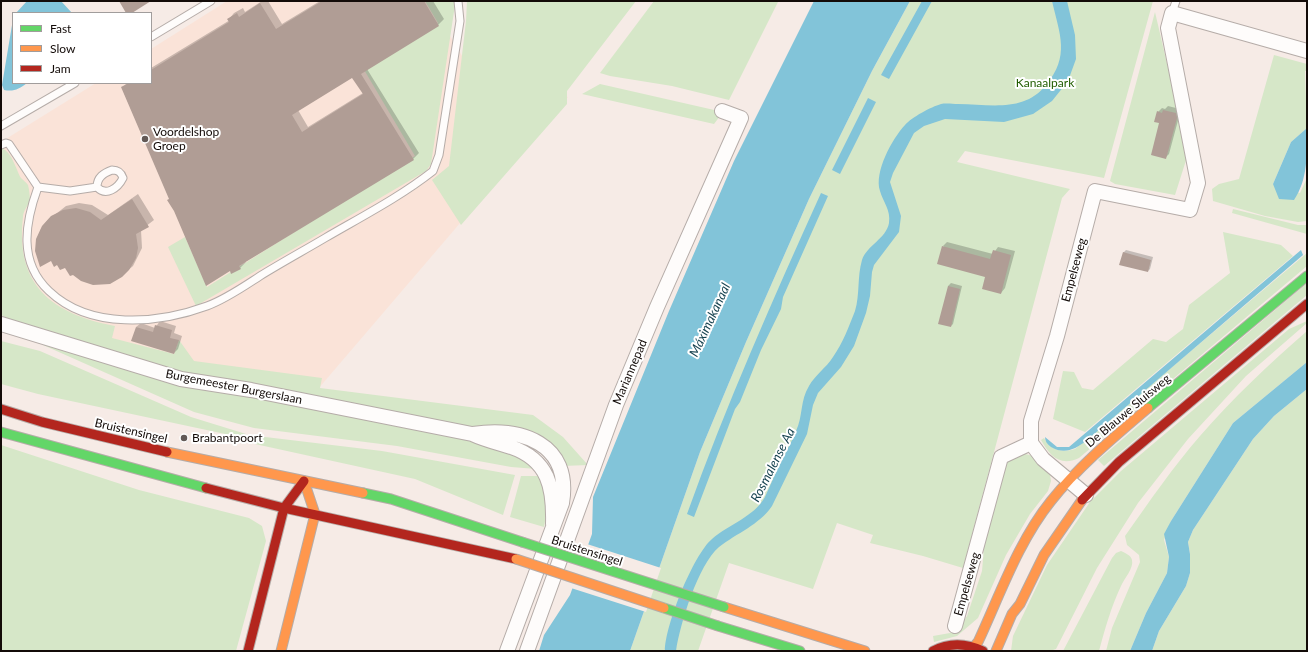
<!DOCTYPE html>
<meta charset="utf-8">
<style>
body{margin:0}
#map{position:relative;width:1308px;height:652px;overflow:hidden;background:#f6ebe6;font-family:Lato,sans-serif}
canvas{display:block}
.frame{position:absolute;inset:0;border:2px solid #130b08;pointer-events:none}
.legend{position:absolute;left:12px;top:12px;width:140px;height:72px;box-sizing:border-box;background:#fff;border:1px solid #a19d9c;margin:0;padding:5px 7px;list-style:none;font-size:12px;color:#130b08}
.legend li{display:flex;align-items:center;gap:8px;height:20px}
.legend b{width:20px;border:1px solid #a19d9c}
</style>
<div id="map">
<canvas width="1308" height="652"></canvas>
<div class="frame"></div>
<ul class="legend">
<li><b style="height:5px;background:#63d668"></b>Fast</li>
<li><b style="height:5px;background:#ff974d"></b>Slow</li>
<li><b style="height:5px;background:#b3261e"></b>Jam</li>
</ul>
</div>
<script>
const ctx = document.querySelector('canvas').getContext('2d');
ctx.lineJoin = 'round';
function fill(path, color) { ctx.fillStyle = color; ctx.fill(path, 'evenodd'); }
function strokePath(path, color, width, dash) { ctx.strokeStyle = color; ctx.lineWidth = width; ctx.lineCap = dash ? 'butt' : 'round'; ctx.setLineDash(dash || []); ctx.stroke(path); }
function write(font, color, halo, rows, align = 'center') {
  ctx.font = font + ' Lato,sans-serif'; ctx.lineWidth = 4; ctx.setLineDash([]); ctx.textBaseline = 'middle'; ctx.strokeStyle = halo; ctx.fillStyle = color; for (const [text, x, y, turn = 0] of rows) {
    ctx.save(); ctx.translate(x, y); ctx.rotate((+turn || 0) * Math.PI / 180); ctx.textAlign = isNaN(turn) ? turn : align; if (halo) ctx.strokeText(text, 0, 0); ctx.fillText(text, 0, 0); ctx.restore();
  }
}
fill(new Path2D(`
 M 227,1 L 429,1 L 476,79 L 568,97 L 318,389 L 197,367 L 28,311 L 1,155 L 1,142 L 96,83 L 151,83 L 151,49 Z`), '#fae3d8');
fill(new Path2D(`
 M 425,1 L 454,1 L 455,5 L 431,164 L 426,171 L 196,306 L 168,247 L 185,237 L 207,287 L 415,156 L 363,68 L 438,23 Z
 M 467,1 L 636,1 L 567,91 L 567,104 L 461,225 L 432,180 L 449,166 L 466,21 Z
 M 654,1 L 778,2 L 729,100 L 672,86 L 610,76 L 600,73 Z
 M 910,1 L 1153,1 L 1104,178 L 965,151 L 957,162 L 1070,189 L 1062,198 L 963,568 L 923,556 L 870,543 L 873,535 L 837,523 L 813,589 L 729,563 L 698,651 L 630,651 L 700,452 L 746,342 L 809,199 L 872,71 Z
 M 1155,12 L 1188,154 L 1175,195 L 1115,184 L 1110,181 Z
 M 1274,55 L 1307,64 L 1307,71 L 1305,71 L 1307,128 L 1291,142 L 1273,184 L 1300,193 L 1307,178 L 1307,221 L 1298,222 L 1265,216 L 1213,201 L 1212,189 L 1219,184 L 1239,179 Z
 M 600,84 L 723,112 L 714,124 L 582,94 Z
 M 1,148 C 12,151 16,170 21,178 C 23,180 26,182 28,185 C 29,188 30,197 30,200 C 28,206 23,211 23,217 C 15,285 52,314 115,326 L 112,338 L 174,354 L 179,340 L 194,361 L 322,378 L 320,388 L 533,415 L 563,437 L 588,465 L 563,466 L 557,453 L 459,426 L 180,372 L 9,319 L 1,315 Z
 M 1233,209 L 1298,225 L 1307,225 L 1307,234 L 1232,213 Z
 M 1223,232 L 1281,245 L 1293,256 L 1085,432 L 1053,419 L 1063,371 L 1074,372 L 1082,388 L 1093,390 L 1153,339 L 1166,342 L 1183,329 L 1189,305 L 1230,273 Z
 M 1307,253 L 1307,266 L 1079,458 C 1060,467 1050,456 1041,440 L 1044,438 C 1051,450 1062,453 1075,449 Z
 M 1307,283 L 1307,295 L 1104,466 L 1098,460 Z
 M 1307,321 L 1307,323 L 1246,376 L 1188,439 L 1138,503 L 1097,568 L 1056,649 L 1050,651 L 1011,651 L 1013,636 L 1047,565 L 1090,502 L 1121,471 L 1289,329 Z
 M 1307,331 L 1307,362 L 1233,423 L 1171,521 L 1164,540 L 1169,557 L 1167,573 L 1146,613 L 1130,651 L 1106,651 L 1112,628 L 1140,562 L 1139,555 L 1127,545 L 1125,536 C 1149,502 1173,467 1200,436 C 1233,398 1269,364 1307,331 Z
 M 1,341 L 40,351 L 191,417 L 246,434 L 244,438 L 38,394 L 1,384 Z
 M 44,343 L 169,382 L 440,433 L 514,451 L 537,469 L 511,467 L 397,446 L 254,428 L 194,412 L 43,345 Z
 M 1307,389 L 1307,651 L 1152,651 L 1159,631 L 1186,586 L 1190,573 L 1190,554 L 1188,542 L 1193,530 L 1253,439 L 1274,416 Z
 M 257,436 L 382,451 L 515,475 L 503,515 L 415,479 L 255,444 Z
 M 1,445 L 139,490 L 249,518 L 262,526 L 266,541 L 236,651 L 1,651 Z
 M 1022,453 L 1036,457 L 1050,474 L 1051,481 L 1048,491 L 1030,514 L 1006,555 L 978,618 L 957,636 L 934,642 L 933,636 L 950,633 L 960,626 L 967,616 L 982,571 L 985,535 L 1005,465 L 1011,459 Z
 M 521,476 L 542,476 L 549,500 L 544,527 L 510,517 Z
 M 1121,551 C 1125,553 1131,555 1132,560 C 1134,568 1124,579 1121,586 C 1111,607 1105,629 1099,651 L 1063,651 L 1112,558 L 1116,553 Z`), '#d6e7c8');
fill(new Path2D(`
 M 27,1 L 61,1 L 72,13 L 16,13 Z
 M 814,1 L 910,1 L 872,71 L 809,199 L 746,342 L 700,452 L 630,651 L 539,651 L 544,635 L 570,595 L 592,534 L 593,497 L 669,311 L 734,161 Z
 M 922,1 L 932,1 L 889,79 L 881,75 Z
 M 1052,1 L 1067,1 L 1075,35 L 1076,59 L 1068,81 L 1052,101 L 1033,114 L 1004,122 L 945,119 L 924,126 L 914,133 L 893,173 L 890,182 L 901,216 L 899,232 L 874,265 L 872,272 L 870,296 L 866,313 L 854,346 L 841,367 L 818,393 L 813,405 L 807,434 L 772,506 C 759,525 737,533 719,547 C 698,565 680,624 676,651 L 665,651 C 665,626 693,555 712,539 C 729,524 754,517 765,497 C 771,484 776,471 783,458 C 787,449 793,440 796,431 C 803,417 800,400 809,386 C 815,375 826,368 833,357 C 843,343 849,326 855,311 C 860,294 857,277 862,260 C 867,245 886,239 889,223 C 891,210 883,202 880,191 C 874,172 892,139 905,125 C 912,117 931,107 941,104 C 946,103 953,104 958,104 C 989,104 1024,113 1046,85 C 1070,56 1060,35 1052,1 Z
 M 13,19 L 13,83 L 27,83 C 19,89 14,92 4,90 L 2,85 Z
 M 868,98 L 876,102 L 840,174 L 832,170 Z
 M 1307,128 C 1307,155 1308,179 1294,200 L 1279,199 L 1273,184 L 1291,142 Z
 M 821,193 L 828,196 L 783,297 L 781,309 L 761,350 L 740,402 L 735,409 L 694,517 L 687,514 C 726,405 773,299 821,193 Z
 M 1301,250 L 1303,255 L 1086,441 C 1075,449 1065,455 1051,447 C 1047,444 1045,441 1045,437 L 1057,447 L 1069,447 Z
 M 1307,362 L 1307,389 L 1274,416 L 1253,439 L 1193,530 L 1188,542 L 1190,554 L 1190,573 L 1186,586 L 1159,631 L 1152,651 L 1130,651 L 1146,613 L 1167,573 L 1169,557 L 1164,534 L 1171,521 L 1233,423 Z`), '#82c4d9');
fill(new Path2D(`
 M 587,544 L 661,568 L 646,612 L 571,588 Z`), '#f6ebe6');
fill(new Path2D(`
 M 262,1 L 268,1 L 282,24 L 320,1 L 433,1 L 444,19 L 438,25 L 367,69 L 419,153 L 413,159 L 245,261 L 246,262 L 240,268 L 170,198 L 122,88 L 127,83 L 151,83 L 151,68 L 230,20 L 229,19 L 234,13 L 243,8 L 245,12 ZM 353,76 L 363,93 L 308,127 L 298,110 Z
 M 1168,106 L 1180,109 L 1180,113 L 1169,154 L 1165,158 L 1158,112 L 1162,108 L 1165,109 Z
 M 138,194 L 154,220 L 141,230 L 142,248 L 133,266 L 126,272 L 65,266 L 57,264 L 51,259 L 37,239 L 41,229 L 47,221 L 66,206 L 79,203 L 92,205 L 108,215 Z
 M 947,242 L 993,254 L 998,247 L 1015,251 L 1005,288 L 1001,293 L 987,276 L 943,246 Z
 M 1126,250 L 1153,257 L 1150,269 L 1148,271 L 1123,253 Z
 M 951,283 L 962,286 L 953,324 L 951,326 L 948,286 Z
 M 160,321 L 176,326 L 174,333 L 182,336 L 178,349 L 174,353 L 136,327 L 141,323 L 155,328 Z`), '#0003');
fill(new Path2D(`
 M 119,1 L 151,1 L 132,13 L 126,13 Z
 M 322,1 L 424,1 L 439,26 L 361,74 L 414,160 L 239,266 L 241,269 L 231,274 L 230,271 L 206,286 L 174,211 L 167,200 L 169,199 L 121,87 L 129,83 L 151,83 L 151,70 L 229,22 L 227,19 L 237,13 L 239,17 L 260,3 L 276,29 ZM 352,78 L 363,94 L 302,132 L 292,115 Z
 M 1163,110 L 1176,113 L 1177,118 L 1166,159 L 1151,155 L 1159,123 L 1154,122 L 1157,111 L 1162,113 Z
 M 132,199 L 149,227 L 136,234 L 138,248 L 136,258 L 129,270 L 122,277 L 110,284 L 93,285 L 81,281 L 73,275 L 70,276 L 65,268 L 60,270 L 57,265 L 54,267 L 51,261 L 40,267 L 35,251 L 36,239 L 42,226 L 51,216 L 63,210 L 76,208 L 90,212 L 101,220 Z
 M 942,246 L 990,259 L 993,250 L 1011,255 L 1001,294 L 982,289 L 985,277 L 937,264 Z
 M 1123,252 L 1151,260 L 1148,272 L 1119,265 Z
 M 948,286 L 960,289 L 951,327 L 938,324 Z
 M 155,325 L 172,330 L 170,338 L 179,340 L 174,354 L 131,341 L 136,327 L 153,332 Z`), '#b09d95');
const lane = new Path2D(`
 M 1172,13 L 1176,1
 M 151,37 L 211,1
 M 1,126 L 75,83
 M 1,145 L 6,143 L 9,144 L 38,187
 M 112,170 C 118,170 121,172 123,178 C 118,188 106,197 97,187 C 97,177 104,173 112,170 Z
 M 38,187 C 25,223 18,262 49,291 C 90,330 158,324 207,306 C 226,299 243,287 260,276 C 281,263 303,251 325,238 C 361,217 400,197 433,171 L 439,155 L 460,21 L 458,1
 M 38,187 L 70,191 L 97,187`);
const street = new Path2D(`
 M 1,324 L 181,379 L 251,390 L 472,434 C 485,440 498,443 511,447 C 549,460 554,488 553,524
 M 473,434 C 521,427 572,443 562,503 L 507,651
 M 1086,495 L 1043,459 L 1031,443 L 1031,421 L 1057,336 L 1095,191 L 1190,210 L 1198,183 L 1168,28 L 1172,13 L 1307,51
 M 955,626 L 1001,457 L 1031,443
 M 527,651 L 616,405 L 657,307 L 741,118 L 722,111`);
const fast = new Path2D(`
 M 1148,408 L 1307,276
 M 1,432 L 206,488
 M 363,493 L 391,499 L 522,542
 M 718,626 L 800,651`);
const slow = new Path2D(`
 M 167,452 L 363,493
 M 724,607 L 865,651
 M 281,651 L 315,514 L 304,481
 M 970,651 L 978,642 C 1000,595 1018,542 1051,501 C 1079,466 1114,437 1148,408
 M 996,651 L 1012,614 L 1020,604 L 1044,555 L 1082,500`);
const jam = new Path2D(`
 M 1,409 L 42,422 L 167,452
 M 206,488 L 284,508 L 516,559
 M 1082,500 L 1119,462 L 1307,304
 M 248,651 L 284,508 L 304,481
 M 933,651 C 950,642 966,643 983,651`);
strokePath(lane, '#b5aca8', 9);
strokePath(street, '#b5aca8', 16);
strokePath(fast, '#b5aca8', 11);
strokePath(slow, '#b5aca8', 11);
strokePath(jam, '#b5aca8', 11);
strokePath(lane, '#fefcfb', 7);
strokePath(street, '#fefcfb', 14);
strokePath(fast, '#63d668', 9);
strokePath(slow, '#ff974d', 9);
strokePath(jam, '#b3261e', 9);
const fastBridge = new Path2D(`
 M 522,542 L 724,607
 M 664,608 L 718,626`);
const slowBridge = new Path2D(`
 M 516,559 L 664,608`);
strokePath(fastBridge, '#b5aca8', 11, []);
strokePath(slowBridge, '#b5aca8', 11, []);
strokePath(fastBridge, '#63d668', 9);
strokePath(slowBridge, '#ff974d', 9);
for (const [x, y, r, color] of [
 [145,139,4,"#625956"],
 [184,438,4,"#625956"]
]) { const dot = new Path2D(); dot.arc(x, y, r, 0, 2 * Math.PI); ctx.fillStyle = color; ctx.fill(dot); strokePath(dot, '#fff', 1.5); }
write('12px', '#215d00', '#fff', [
 ["Kanaalpark",1045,83]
]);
write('12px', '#130b08', '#fff', [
 ["Voordelshop",153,132],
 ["Groep",153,146],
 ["Brabantpoort",192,438]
], 'left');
write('12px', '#130b08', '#fff', [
 ["Empelseweg",1074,270,-75],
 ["Mariannepad",630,372,-67],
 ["Burgemeester Burgerslaan",234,387,11],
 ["De Blauwe Sluisweg",1128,411,-40],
 ["Bruistensingel",131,431,13],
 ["Bruistensingel",587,551,18],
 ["Empelseweg",967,584,-74]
]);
write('italic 13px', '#184451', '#fff', [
 ["Máximakanaal",710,320,-65],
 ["Rosmalense Aa",773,465,-63]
]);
</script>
